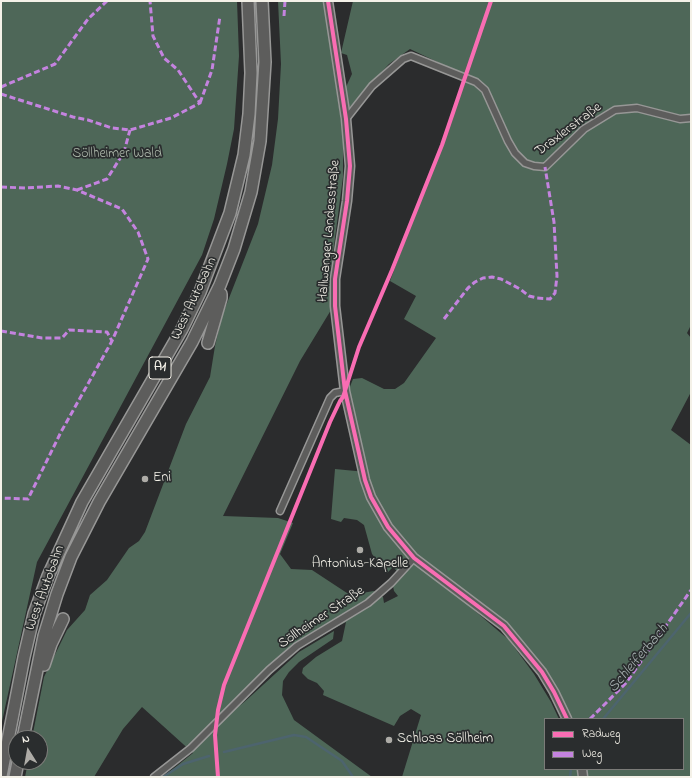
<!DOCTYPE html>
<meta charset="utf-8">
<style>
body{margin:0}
#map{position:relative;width:692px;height:778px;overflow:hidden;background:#2b2c2d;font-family:"Indie Flower",sans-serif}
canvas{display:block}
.frame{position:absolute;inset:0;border:2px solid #f4f1e8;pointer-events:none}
.legend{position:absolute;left:544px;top:718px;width:140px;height:52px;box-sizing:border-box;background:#2a2d2e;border:1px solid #7b7b78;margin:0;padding:5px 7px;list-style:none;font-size:12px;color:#f4f1e8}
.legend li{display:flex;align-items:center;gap:8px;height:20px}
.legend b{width:20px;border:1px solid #7b7b78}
.north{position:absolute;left:8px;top:730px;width:40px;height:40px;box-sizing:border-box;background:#2a2d2e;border:1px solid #7b7b78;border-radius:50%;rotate:349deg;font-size:11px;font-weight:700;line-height:16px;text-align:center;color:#f4f1e8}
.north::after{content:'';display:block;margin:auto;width:14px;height:18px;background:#aeaca7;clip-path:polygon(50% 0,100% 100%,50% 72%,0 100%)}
</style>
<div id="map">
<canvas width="692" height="778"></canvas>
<div class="frame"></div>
<ul class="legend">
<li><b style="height:5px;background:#f96db3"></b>Radweg</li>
<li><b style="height:5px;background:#c483df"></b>Weg</li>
</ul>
<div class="north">N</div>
</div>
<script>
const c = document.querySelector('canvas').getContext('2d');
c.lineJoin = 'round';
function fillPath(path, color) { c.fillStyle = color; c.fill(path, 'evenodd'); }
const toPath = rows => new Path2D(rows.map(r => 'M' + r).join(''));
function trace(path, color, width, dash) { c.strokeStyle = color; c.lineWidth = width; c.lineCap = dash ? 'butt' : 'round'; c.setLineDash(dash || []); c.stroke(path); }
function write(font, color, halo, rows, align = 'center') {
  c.font = font + ' "Indie Flower",sans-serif'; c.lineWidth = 3.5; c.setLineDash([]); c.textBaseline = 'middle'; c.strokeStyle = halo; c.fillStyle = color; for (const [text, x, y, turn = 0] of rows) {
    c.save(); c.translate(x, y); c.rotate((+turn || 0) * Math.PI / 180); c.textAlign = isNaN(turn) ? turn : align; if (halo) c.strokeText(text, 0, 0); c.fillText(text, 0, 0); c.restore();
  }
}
fillPath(toPath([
 [1,1,237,1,239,56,234,129,227,164,214,219,202,255,37,562,1,726],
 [278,1,324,1,324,5,343,134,343,177,330,276,331,310,300,361,223,516,278,518,293,523,280,554,291,569,312,570,350,595,374,591,383,597,384,603,398,596,394,591,393,586,402,576,393,567,387,573,372,554,364,525,357,520,344,518,341,522,331,519,335,469,366,472,349,389,353,379,362,378,384,389,395,389,404,383,436,338,404,319,416,296,390,281,467,76,410,49,389,64,349,108,346,87,352,74,347,55,341,53,353,1,691,1,691,325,687,333,691,338,691,392,671,430,691,445,691,777,588,777,586,769,683,769,683,719,571,719,561,695,535,656,498,616,474,597,468,605,509,640,534,674,551,702,559,719,545,719,545,769,579,769,580,777,402,777,421,715,411,709,400,716,394,726,323,695,324,691,317,683,308,679,302,673,303,668,316,657,342,641,346,622,320,636,297,650,259,685,240,706,299,652,334,631,333,639,299,662,289,672,283,681,282,695,294,720,372,777,163,777,193,753,142,707,123,729,94,777,25,777,28,762,40,762,40,738,32,738,44,677,67,630,85,610,90,595,107,580,129,548,139,541,145,532,186,424,210,377,215,346,222,316,258,224,272,165,278,119,281,64]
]), '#4e6758');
trace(toPath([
 [603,719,691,613],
 [224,752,294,735,306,737,342,761,353,777],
 [163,777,183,764,209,756],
 [570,777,571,769]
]), '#4d646e', 2.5);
const minor = toPath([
 [346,119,372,86,403,59,411,56,476,82,485,90,508,141,515,153,525,163,534,166,545,167,584,129,615,110,637,108,680,119,691,118],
 [280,511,330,398,335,393,345,391],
 [154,777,191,748,269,670,297,646,368,603,391,583,414,558]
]);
const tertiary = toPath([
 [328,1,346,119,350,166,347,201,335,279,335,306,345,391,365,480,371,497,388,527,414,558,504,626,542,672,554,692,567,719],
 [582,769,583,777]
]);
const motorway = toPath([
 [208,343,221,298,221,294],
 [44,665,51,644,63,619],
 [23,738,44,636,57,594,71,557,99,502,192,342,220,285,234,249,251,192,260,141,265,62,262,1],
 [1,776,24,657,34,614,48,576,82,502,182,329,200,292,230,213,244,155,249,114,251,73,248,1],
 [15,777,18,762]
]);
trace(minor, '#979796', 9);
trace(tertiary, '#979796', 11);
trace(motorway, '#979796', 14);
trace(minor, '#5d5d5c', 6);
trace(tertiary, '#5d5d5c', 8);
trace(motorway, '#5d5d5c', 11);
trace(toPath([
 [284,16,285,1],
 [1,87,55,64,88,19,107,1],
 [1,94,73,117,88,120,112,128,130,130,171,118,200,103,178,70,164,58,153,36,150,1],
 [200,103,212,70,220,16],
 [1,187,25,188,58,186,77,190,122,209,138,232,148,259,112,341,61,432,28,499,1,498],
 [77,190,107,179,124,152,130,130],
 [444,319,468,288,475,282,483,278,492,277,501,279,520,289,529,296,537,298,550,299,555,293,557,276,554,222,545,167],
 [1,331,42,338,62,338,69,330,107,332,112,341],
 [590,719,626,683,691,590]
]), '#c483df', 3, [6, 3]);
trace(toPath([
 [328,1,346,119,350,166,347,201,335,279,335,306,345,391,365,480,371,497,388,527,414,558,504,626,542,672,554,692,567,719],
 [218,777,215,735,218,710,224,685,330,422,340,401,343,397,359,347,392,270,442,145,491,1]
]), '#f96db3', 4);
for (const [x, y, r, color] of [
 [145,479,4,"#aeaca7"],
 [360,550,4,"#aeaca7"],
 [389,740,4,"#aeaca7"]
]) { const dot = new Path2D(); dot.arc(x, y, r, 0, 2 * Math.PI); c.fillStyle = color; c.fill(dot); trace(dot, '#2a2d2e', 1.5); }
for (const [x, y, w] of [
 [160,368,22]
]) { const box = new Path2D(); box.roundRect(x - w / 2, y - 11, w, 22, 3); c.fillStyle = '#2a2d2e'; c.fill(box); trace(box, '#f4f1e8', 1); }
write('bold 13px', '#f4f1e8', null, [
 ["A1",160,368]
]);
write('14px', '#f4f1e8', '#2a2d2e', [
 ["Draxlerstraße",569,130,-37],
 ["Hallwanger Landesstraße",330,231,-85],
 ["West Autobahn",195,299,-65],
 ["West Autobahn",46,588,-70],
 ["Söllheimer Straße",322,618,-34]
]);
write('14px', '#acb7aa', '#2a2d2e', [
 ["Söllheimer Wald",117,155]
]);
write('14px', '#f4f1e8', '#2a2d2e', [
 ["Eni",153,479],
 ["Antonius-Kapelle",360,565,"center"],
 ["Schloss Söllheim",397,740]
], 'left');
write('italic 15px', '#aab4b4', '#2a2d2e', [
 ["Schleiferbach",639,659,-50]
]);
</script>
